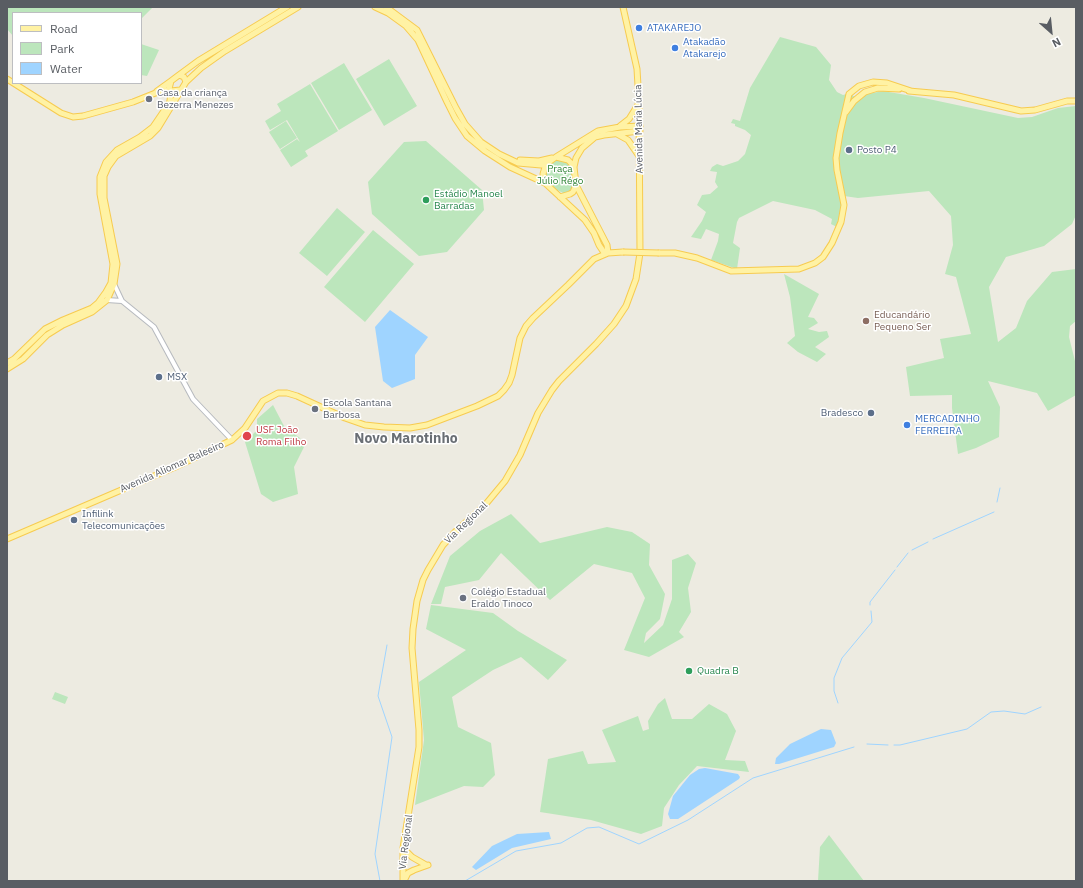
<!DOCTYPE html>
<meta charset="utf-8">
<style>
body{margin:0}
#map{position:relative;width:1083px;height:888px;overflow:hidden;background:#edebe1;font-family:"IBM Plex Sans",sans-serif}
canvas{display:block}
.frame{position:absolute;inset:0;border:8px solid #595d63;pointer-events:none}
.legend{position:absolute;left:12px;top:12px;width:130px;height:72px;box-sizing:border-box;background:#fff;border:1px solid #bdbec1;margin:0;padding:5px 7px;list-style:none;font-size:12px;color:#595d63}
.legend li{display:flex;align-items:center;gap:8px;height:20px}
.legend b{width:20px;border:1px solid #bdbec1}
.north{position:absolute;left:1031px;top:12px;width:40px;height:40px;-webkit-text-stroke:3px #fff;paint-order:stroke;rotate:153deg;font-size:11px;font-weight:700;line-height:16px;text-align:center;color:#595d63}
.north::after{content:'';display:block;margin:auto;width:14px;height:18px;background:#595d63;clip-path:polygon(50% 0,100% 100%,50% 72%,0 100%)}
</style>
<div id="map">
<canvas width="1083" height="888"></canvas>
<div class="frame"></div>
<ul class="legend">
<li><b style="height:5px;background:#fff2a4"></b>Road</li>
<li><b style="height:11px;background:#bce6bc"></b>Park</li>
<li><b style="height:11px;background:#9fd4ff"></b>Water</li>
</ul>
<div class="north">N</div>
</div>
<script>
const c = document.querySelector('canvas').getContext('2d');
c.lineJoin = 'round';
function fillPath(path, color) { c.fillStyle = color; c.fill(path, 'evenodd'); }
const toPath = rows => new Path2D(rows.map(r => 'M' + r).join(''));
function trace(path, color, width, dash) { c.strokeStyle = color; c.lineWidth = width; c.lineCap = dash ? 'butt' : 'round'; c.setLineDash(dash || []); c.stroke(path); }
function write(font, color, halo, rows, align = 'center') {
  c.font = font + ' "IBM Plex Sans",sans-serif'; c.lineWidth = 3; c.setLineDash([]); c.textBaseline = 'middle'; c.strokeStyle = halo; c.fillStyle = color; for (const [text, x, y, turn = 0] of rows) {
    c.save(); c.translate(x, y); c.rotate((+turn || 0) * Math.PI / 180); c.textAlign = isNaN(turn) ? turn : align; if (halo) c.strokeText(text, 0, 0); c.fillText(text, 0, 0); c.restore();
  }
}
fillPath(toPath([
 [7,7,153,7,141,19,141,13,13,13,13,36,7,29],
 [780,37,816,47,831,65,829,80,837,92,843,95,850,93,858,100,867,94,883,91,924,98,1018,118,1032,117,1058,108,1076,106,1076,215,1072,224,1044,246,1006,257,989,287,998,342,1016,328,1027,301,1052,272,1076,269,1076,321,1070,326,1069,337,1076,365,1076,395,1048,411,1037,393,988,381,1000,407,999,437,976,448,958,454,952,408,952,395,910,396,906,367,944,358,940,339,971,334,956,277,945,274,953,245,951,216,929,191,858,198,844,196,837,227,831,224,832,219,815,210,773,201,739,218,737,222,733,243,740,248,737,269,711,260,718,241,719,234,706,229,701,239,691,237,702,221,706,212,697,205,702,195,710,194,718,187,715,182,717,172,710,171,712,167,717,164,723,166,738,161,745,154,751,135,745,130,735,126,735,124,731,123,733,119,740,121,750,88],
 [141,44,159,50,147,76,141,75],
 [389,59,417,106,384,126,356,79],
 [344,63,372,110,339,130,311,83],
 [310,84,338,131,305,151,308,156,291,167,280,150,297,139,300,142,287,120,270,130,265,121,281,111,277,104],
 [286,121,297,138,280,149,269,132],
 [426,141,482,190,484,210,447,252,419,256,372,214,368,182,404,142],
 [557,160,561,160,568,163,573,173,572,188,567,193,563,193,555,189,546,179,545,170,549,165],
 [337,208,365,232,327,276,299,253],
 [373,230,414,264,365,322,324,287],
 [784,274,819,294,808,317,814,318,818,323,808,329,819,332,827,331,829,337,815,347,826,354,817,362,798,352,787,343,795,336,790,297],
 [273,405,284,426,300,438,304,447,294,467,298,494,273,502,261,494,245,442,257,430,257,419],
 [511,514,540,543,607,527,632,532,650,544,649,565,665,594,660,619,646,633,644,643,663,625,672,599,672,560,688,554,696,563,688,588,691,612,679,632,684,637,649,657,624,650,645,598,632,573,594,564,550,600,501,553,479,580,445,587,441,604,431,604,450,556,480,531],
 [431,605,493,613,518,631,567,660,548,680,521,657,493,670,452,697,458,727,491,743,495,775,483,787,464,786,415,805,424,740,419,682,466,650,426,629],
 [55,692,68,697,65,704,52,699],
 [665,698,672,719,692,719,709,704,727,714,736,731,725,760,745,761,749,772,697,766,679,785,664,808,662,826,641,834,591,820,540,812,548,759,583,751,588,764,616,762,602,730,638,716,643,731,649,729,648,721,658,704],
 [829,835,864,881,818,881,820,847]
]), '#bce6bc');
fillPath(toPath([
 [390,310,428,337,415,355,415,379,392,388,383,381,375,327],
 [821,729,831,730,836,743,834,747,779,764,775,764,776,758,790,744],
 [705,768,738,774,740,777,739,779,678,819,670,819,668,814,673,796,690,775,699,769],
 [549,832,551,839,512,848,476,870,472,867,492,846,517,834]
]), '#9fd4ff');
trace(toPath([
 [997,502,1000,488],
 [933,539,994,512],
 [912,550,928,542],
 [897,567,908,553],
 [870,605,870,602,895,570],
 [838,703,834,691,834,678,842,658,872,622,871,611],
 [867,744,888,745],
 [894,745,900,745,967,729,991,712,1004,711,1025,714,1041,707],
 [380,881,375,854,392,737,378,696,387,645],
 [465,881,516,851,561,843,587,828,599,827,639,844,688,820,753,778,854,747]
]), '#9fd4ff', 1);
const minor = toPath([
 [114,284,122,301,154,327,193,399,232,440],
 [107,300,122,301]
]);
const major = toPath([
 [375,7,388,13,406,26,418,40,447,102,455,118,467,136,485,151,510,167,545,183,585,220,594,233,599,245,605,254],
 [386,7,417,30,456,108,465,124,481,142,499,154,518,163,541,165,546,164,556,157,568,160,571,163,574,167,576,185,607,245,608,253],
 [179,75,198,61,287,7],
 [7,79,61,113,73,117,83,116,133,102,163,90,170,90],
 [186,82,201,68,225,51,298,7],
 [157,91,171,81],
 [909,91,954,95,1021,111,1035,110,1067,101,1076,101],
 [846,112,854,101,865,92,878,88,899,89],
 [620,126,629,119,639,103],
 [617,134,628,140,639,156],
 [556,157,598,131,620,127,640,126],
 [520,160,539,161,552,158],
 [574,167,576,158,582,148,595,137,604,135,640,131],
 [545,183,543,174,546,164],
 [560,197,570,194,573,192,576,185],
 [659,253,675,253,697,258,731,271,799,269,815,263,823,257,832,243,841,222,844,205,837,170,836,158,840,133,849,94,859,86,873,82,887,83,911,91],
 [7,363,14,359,45,329,63,320,92,308,98,303,106,292,111,283,113,264,100,194,100,177,106,162,117,150,140,137,153,127,168,105,170,101,171,91],
 [7,369,23,359,47,335,63,325,92,312,107,300,114,284,117,264,104,198,104,176,108,167,116,156,150,136,158,128,186,82,184,77,179,75,171,81,169,89,171,91,180,90],
 [7,539,175,467,232,440,245,428,263,401,278,393,287,393,297,396,345,418,365,425,384,427,410,428,427,425,477,406,498,396,504,390,509,383,512,375,520,338,526,326,533,318,568,285,594,259,608,253,623,252],
 [403,848,412,857,426,865],
 [403,881,403,848,419,747,419,730,412,648,413,629,417,601,423,580,428,570,443,545,456,531,485,505,505,481,520,455,538,413,552,390,559,381,596,344,614,324,626,306,636,279,640,253,639,103,637,69,623,7],
 [404,881,408,873,414,870,428,865]
]);
trace(minor, '#b6b9be', 6);
trace(major, '#f7cb50', 7);
trace(minor, '#fff', 4);
trace(major, '#fff2a4', 5);
const majorBridge = toPath([
 [623,252,659,253]
]);
trace(majorBridge, '#f7cb50', 7, []);
trace(majorBridge, '#fff2a4', 5);
for (const [x, y, r, color] of [
 [639,28,4,"#3f7fe0"],
 [675,48,4,"#3f7fe0"],
 [149,99,4,"#6b7280"],
 [849,150,4,"#5c6f8a"],
 [426,200,4,"#2e9e5b"],
 [866,321,4,"#8d6e63"],
 [159,377,4,"#5c6f8a"],
 [315,409,4,"#6b7280"],
 [871,413,4,"#5c6f8a"],
 [907,425,4,"#3f7fe0"],
 [247,436,5,"#e0444e"],
 [74,520,4,"#5c6f8a"],
 [463,598,4,"#6b7280"],
 [689,671,4,"#2e9e5b"]
]) { const dot = new Path2D(); dot.arc(x, y, r, 0, 2 * Math.PI); c.fillStyle = color; c.fill(dot); trace(dot, '#fff', 1.5); }
write('10px', '#366cbe', '#fff', [
 ["ATAKAREJO",647,28],
 ["Atakadão",683,42],
 ["Atakarejo",683,54],
 ["MERCADINHO",915,419],
 ["FERREIRA",915,431]
], 'left');
write('10px', '#5b616d', '#fff', [
 ["Casa da criança",157,93],
 ["Bezerra Menezes",157,105],
 ["Escola Santana",323,403],
 ["Barbosa",323,415],
 ["Colégio Estadual",471,592],
 ["Eraldo Tinoco",471,604]
], 'left');
write('10px', '#595d63', '#fff', [
 ["Avenida Maria Lúcia",639,129,-91],
 ["Avenida Aliomar Baleeiro",172,467,-24],
 ["Via Regional",466,523,-44],
 ["Via Regional",406,842,-83]
]);
write('10px', '#4e5e75', '#fff', [
 ["Posto P4",857,150],
 ["MSX",167,377],
 ["Bradesco",863,413,"right"],
 ["Infilink",82,514],
 ["Telecomunicações",82,526]
], 'left');
write('10px', '#308335', '#fff', [
 ["Praça",560,169],
 ["Júlio Régo",560,181]
]);
write('10px', '#27864d', '#fff', [
 ["Estádio Manoel",434,194],
 ["Barradas",434,206],
 ["Quadra B",697,671]
], 'left');
write('10px', '#785e54', '#fff', [
 ["Educandário",874,315],
 ["Pequeno Ser",874,327]
], 'left');
write('10px', '#be3a42', '#fff', [
 ["USF João",256,430],
 ["Roma Filho",256,442]
], 'left');
write('bold 14px', '#6a6f75', '#fff', [
 ["Novo Marotinho",406,439]
]);
</script>
